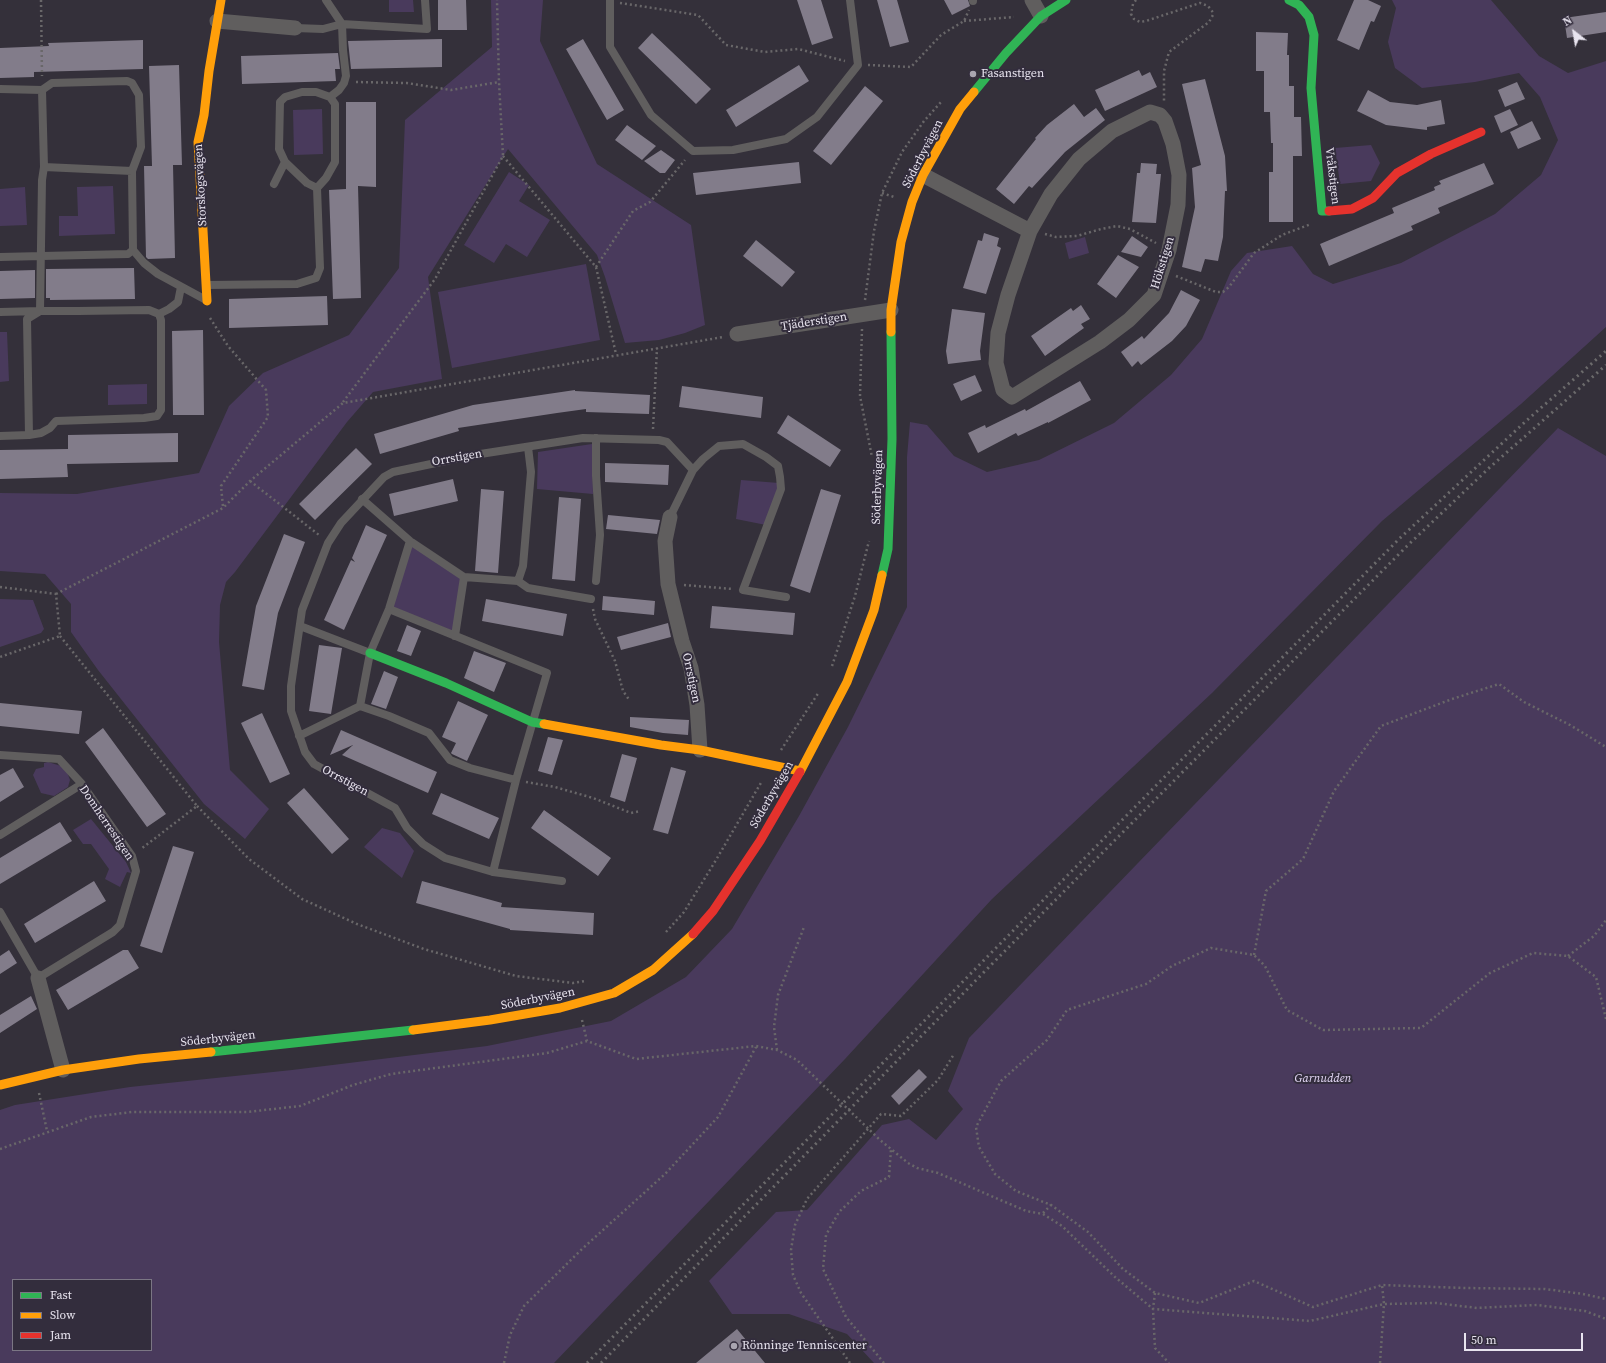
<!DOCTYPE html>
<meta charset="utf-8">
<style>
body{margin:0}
#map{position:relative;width:1606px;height:1363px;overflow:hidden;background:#34303a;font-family:"Source Serif 4",serif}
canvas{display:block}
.legend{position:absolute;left:12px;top:1279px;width:140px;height:72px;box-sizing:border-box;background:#332d3d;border:1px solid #7b7684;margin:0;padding:5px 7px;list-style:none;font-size:12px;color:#e8e4ef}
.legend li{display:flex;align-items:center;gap:8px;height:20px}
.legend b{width:20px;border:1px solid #7b7684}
.north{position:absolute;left:1554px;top:12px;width:40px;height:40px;-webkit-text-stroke:3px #332d3d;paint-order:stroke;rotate:329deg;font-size:11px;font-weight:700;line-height:16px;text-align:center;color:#e8e4ef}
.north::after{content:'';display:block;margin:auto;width:14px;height:18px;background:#e8e4ef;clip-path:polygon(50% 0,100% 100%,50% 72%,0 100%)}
.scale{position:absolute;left:1464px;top:1333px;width:119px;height:18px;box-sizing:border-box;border:2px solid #e8e4ef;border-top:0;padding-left:5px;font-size:12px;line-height:14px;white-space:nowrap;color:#e8e4ef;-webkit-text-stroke:3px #332d3d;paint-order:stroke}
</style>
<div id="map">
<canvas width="1606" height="1363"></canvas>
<ul class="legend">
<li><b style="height:5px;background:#30b455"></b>Fast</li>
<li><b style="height:5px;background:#ff9f0a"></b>Slow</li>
<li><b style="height:5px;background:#e5322d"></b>Jam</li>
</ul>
<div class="north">N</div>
<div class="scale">50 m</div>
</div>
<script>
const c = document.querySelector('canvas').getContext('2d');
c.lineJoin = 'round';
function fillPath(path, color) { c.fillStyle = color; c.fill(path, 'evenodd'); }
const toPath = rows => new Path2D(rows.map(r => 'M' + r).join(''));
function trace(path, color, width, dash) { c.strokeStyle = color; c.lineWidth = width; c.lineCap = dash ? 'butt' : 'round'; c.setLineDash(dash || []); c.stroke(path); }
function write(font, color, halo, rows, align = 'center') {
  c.font = font + ' "Source Serif 4",serif'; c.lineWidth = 4; c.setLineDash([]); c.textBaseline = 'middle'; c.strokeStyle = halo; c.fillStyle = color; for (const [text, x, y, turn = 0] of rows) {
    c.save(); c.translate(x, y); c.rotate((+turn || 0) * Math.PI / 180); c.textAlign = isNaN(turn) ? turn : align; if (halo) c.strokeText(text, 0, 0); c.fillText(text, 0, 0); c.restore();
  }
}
fillPath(toPath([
 [389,0,413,0,414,12,389,12],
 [491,0,543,0,540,41,597,164,691,225,705,325,685,333,659,340,625,343,605,277,597,255,508,149,428,277,442,379,373,392,347,422,235,572,226,582,220,605,219,642,230,770,269,809,245,839,204,804,98,670,71,632,71,604,45,574,0,571,0,493,77,494,199,473,229,406,263,373,349,335,399,268,405,120,492,47],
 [1392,0,1491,0,1539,56,1568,73,1606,61,1606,327,1521,404,1382,521,1212,693,992,899,845,1059,554,1363,0,1363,0,1110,15,1105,130,1087,292,1070,487,1046,611,1021,686,977,732,929,799,816,848,727,907,607,907,457,910,422,927,425,954,456,987,472,1039,460,1114,423,1171,375,1202,339,1231,271,1247,253,1292,246,1313,274,1333,284,1401,263,1495,214,1541,175,1558,140,1540,97,1519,73,1475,82,1422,88,1395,68,1388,42,1396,8],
 [13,1280,151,1280,151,1350,13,1350],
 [322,109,323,154,294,155,293,110],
 [1371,145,1380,163,1371,181,1340,184,1335,148],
 [509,172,529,185,519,201,550,220,527,257,506,244,494,263,464,245],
 [113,186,115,234,59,236,59,216,78,216,77,187],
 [25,187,27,225,0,226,0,189],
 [1085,237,1089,253,1069,259,1065,243],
 [586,264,600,340,452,368,438,292],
 [0,332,7,332,9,381,0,382],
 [147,384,147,404,108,405,108,385],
 [1558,428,1606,456,1606,1363,874,1363,847,1334,789,1314,732,1314,709,1281,776,1212,807,1210,882,1125,909,1119,936,1140,963,1109,948,1091,969,1038],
 [592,444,593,494,537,489,538,452],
 [741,480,779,483,766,525,736,519],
 [410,541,464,577,455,636,389,609],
 [0,599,33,600,44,629,41,633,0,647],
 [48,762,61,766,67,772,70,780,68,787,54,796,41,793,33,775,36,769,44,767,44,763],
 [91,819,126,862,131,873,127,872,120,887,105,879,109,869,91,844,83,844,73,830],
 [382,828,400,833,414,851,402,878,364,847]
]), '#493a5c');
fillPath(toPath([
 [438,0,466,0,467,30,438,30],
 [797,0,821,0,833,38,812,45],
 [877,0,897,0,909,42,890,47],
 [944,0,968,0,970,6,952,15],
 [1354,0,1368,0,1381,6,1374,22,1371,21,1359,50,1337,40],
 [1606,12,1606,32,1567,38,1564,18],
 [1256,32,1288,33,1287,55,1289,55,1289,86,1294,86,1294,117,1301,117,1302,156,1293,156,1293,222,1269,222,1269,172,1273,172,1273,143,1271,143,1270,112,1264,112,1264,71,1256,71],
 [652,33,711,89,696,104,638,48],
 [442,39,442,67,351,69,348,41],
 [583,39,624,110,607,120,566,49],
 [143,40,143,69,34,72,34,77,0,78,0,48,49,46,48,43],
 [338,53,340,69,335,69,336,81,242,84,241,56],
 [179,65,182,165,173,165,175,258,148,259,146,257,144,166,152,166,149,66],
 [799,65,809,81,736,127,726,110],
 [1139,70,1142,76,1150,72,1157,87,1105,111,1095,90],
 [1205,79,1225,156,1227,191,1225,191,1223,237,1218,261,1205,259,1201,272,1182,267,1195,207,1192,168,1201,165,1182,84],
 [1517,82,1525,99,1505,107,1498,90],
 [865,86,883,101,831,165,813,151],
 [1368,90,1390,102,1417,105,1441,100,1445,124,1427,127,1427,130,1386,125,1357,111],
 [346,102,376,102,376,187,358,186,361,298,333,299,329,190,346,189],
 [1074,104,1084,117,1096,108,1105,120,1065,152,1032,188,1029,186,1014,204,996,189,1036,139,1035,138,1047,125],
 [1510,109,1518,125,1501,133,1494,116],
 [1532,121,1541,139,1518,149,1510,132],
 [627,125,656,146,642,160,615,140],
 [661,150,675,160,665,173,660,173,644,161],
 [799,162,801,183,696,195,693,173],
 [1141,163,1157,164,1156,174,1161,174,1156,223,1132,222,1137,173,1140,173],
 [1484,163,1494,184,1438,208,1440,213,1411,226,1413,230,1329,266,1320,244,1394,213,1392,208,1435,190,1434,187,1441,184,1439,181],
 [984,233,999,238,997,246,1001,248,986,294,963,288,978,240,982,241],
 [1132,236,1148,247,1141,257,1121,252],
 [756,240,795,272,782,287,743,256],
 [1118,255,1139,267,1116,298,1097,284],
 [134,268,135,299,50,300,50,298,46,298,46,269],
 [35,270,35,298,0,299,0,271],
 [1181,290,1200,300,1186,326,1172,341,1141,365,1138,361,1132,367,1121,352,1142,336,1144,339,1169,313],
 [327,296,328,325,229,328,229,299],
 [1081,305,1090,319,1081,324,1084,328,1045,356,1031,336,1071,308,1073,311],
 [952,309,985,313,980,351,981,360,948,364,946,351],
 [203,330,204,415,173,415,172,331],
 [975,375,982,391,961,401,953,384],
 [1080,381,1091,400,1048,423,1048,422,1018,436,1016,433,978,453,968,433,985,425,986,428,1025,409,1026,411],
 [682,386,763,397,761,418,679,407],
 [575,390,575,391,650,395,649,414,586,412,586,409,557,413,458,428,459,431,380,454,374,434,473,405],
 [788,415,841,450,830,467,777,433],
 [178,433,178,462,67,464,68,477,0,479,0,450,68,449,68,435],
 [356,448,372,464,315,520,299,504],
 [605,463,669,465,668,485,605,482],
 [453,479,458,501,394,516,389,494],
 [481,489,504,491,498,573,475,571],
 [821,489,841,495,810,593,790,586],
 [559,497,581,499,575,581,552,579],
 [608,515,660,520,657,534,606,529],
 [366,525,387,535,344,630,324,620,351,560,355,562,352,558],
 [284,534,305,542,278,613,264,690,242,686,256,606],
 [603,596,655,601,654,615,602,610],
 [486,599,567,614,563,636,482,621],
 [712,606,795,613,793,635,710,628],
 [668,623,671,637,621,650,617,637],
 [407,625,421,631,411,656,397,651],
 [319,645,342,648,331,714,309,711],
 [474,651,506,663,494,692,464,678],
 [384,671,398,677,386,709,371,704],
 [458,701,488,715,467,761,452,754,451,753,456,743,442,737],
 [0,703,82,711,79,734,0,726],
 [262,713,290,774,270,783,241,723],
 [630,717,689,720,688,735,663,733,630,727],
 [103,728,166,814,147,827,85,742],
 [341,730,437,772,428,793,342,755,353,745,330,755],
 [548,737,563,740,552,775,538,771],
 [622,754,637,758,625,802,610,797],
 [671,767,686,771,668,834,653,830],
 [13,768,24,787,0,802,0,775],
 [304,788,349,839,332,854,287,803],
 [441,793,499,818,489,839,432,814],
 [544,810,611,858,598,876,531,828],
 [60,822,72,841,0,884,0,858],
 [173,846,194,852,162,953,140,946],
 [94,881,106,901,35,943,24,924],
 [422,881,502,903,501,907,594,913,593,935,510,930,510,929,416,903],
 [9,950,17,963,0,974,0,956],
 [123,950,128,950,139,968,68,1010,56,990],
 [31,996,37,1009,0,1033,0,1015],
 [919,1069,927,1077,899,1105,891,1096],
 [737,1329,765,1363,696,1363]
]), '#827c8a');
trace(toPath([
 [41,0,42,76],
 [1136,0,1133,4,1131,14,1134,19,1140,22,1146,21,1200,3,1208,6,1212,11,1213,15,1209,22,1169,52,1164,71,1164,101],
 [620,3,698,15,726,45,765,52,798,49,845,61],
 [964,21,1014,17],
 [868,65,911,67,941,35,964,21,969,10],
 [356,82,407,83,451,90,499,82],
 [503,156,596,267,616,354],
 [882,193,894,197],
 [1045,234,1056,237,1077,236,1101,229,1117,226,1130,229,1156,243],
 [596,267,633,211,650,202,685,160],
 [1176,276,1216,292,1223,292,1229,287,1254,253,1282,235,1311,224],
 [865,300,874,231,882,193,902,152,924,121,942,101],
 [210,318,228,346,266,390,268,417,221,486,223,507],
 [862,329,860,396,872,457],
 [343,402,435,279,503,156,499,82,497,0],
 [653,429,657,348],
 [250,481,319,535],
 [684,585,733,589],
 [0,587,56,594,60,636,0,657],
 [56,594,223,508,250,481,343,403,723,337],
 [593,609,595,619,615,661,623,691,630,701],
 [60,636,197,806,141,849],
 [832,666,855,596,869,541],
 [781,750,819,692],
 [526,782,555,787,593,798,631,813,641,811],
 [197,806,249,859,302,899,357,924,424,949,516,976,573,983,585,981],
 [666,932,684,912,716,860,762,781],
 [1254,955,1266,891,1303,859,1334,791,1381,726,1452,699,1499,684,1524,702,1570,725,1606,747],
 [1568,956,1594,936,1606,920],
 [1606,1019,1596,977,1568,956,1533,953,1490,973,1421,1028,1323,1030,1287,1010,1265,966,1254,955,1211,948,1172,966,1146,984,1067,1010,1047,1040,1001,1081,976,1127,979,1147,995,1174,1016,1191,1051,1205,1088,1232,1123,1269,1155,1293,1199,1303,1254,1281,1313,1307,1382,1285,1464,1288,1545,1289,1583,1294,1606,1299],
 [582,1020,587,1041],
 [777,1050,774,1027,778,995,804,927],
 [39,1093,47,1131],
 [0,1149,91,1117,132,1112,247,1112,300,1106,353,1085,391,1074,547,1053,587,1041,636,1059,756,1046,777,1050,797,1060,880,1140,908,1163,917,1168,938,1173,1026,1211,1043,1214,1062,1226,1115,1277,1153,1309,1310,1321,1384,1304,1436,1303,1477,1308,1537,1305,1585,1311,1606,1319],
 [1043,1213,1051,1205],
 [1155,1293,1153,1309,1155,1348,1169,1363],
 [504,1363,510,1335,524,1306,582,1249,665,1174,718,1117,756,1047],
 [850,1363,801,1293,793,1275,791,1250,795,1225,807,1199,881,1114,901,1116,938,1080,954,1054],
 [884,1363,846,1317,823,1269,826,1235,839,1212,861,1191,889,1177,891,1149],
 [1380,1363,1384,1304,1382,1285]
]), '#696769', 2.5, [2, 3]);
trace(toPath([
 [326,0,342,24,343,50,346,76,344,83,339,90,330,97],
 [610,0,610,47,651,115,693,151,733,150,786,139,817,117,858,65,850,0],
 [973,0,973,1],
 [295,28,323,29,342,24,427,29,425,0],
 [0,89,42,90,52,83,127,81,132,83,139,95,141,147,132,171,133,250,128,254,0,257],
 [44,167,132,171],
 [274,184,285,162],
 [133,250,144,263,158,274,206,300],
 [207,285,297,284,316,278,320,268,317,188,326,178,335,162,335,104,330,97,316,92,302,92,285,97,280,102,279,149,285,162,307,183,317,188],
 [0,312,40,311,27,319,29,435,0,436],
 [159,314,169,309,178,302,181,287],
 [29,435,41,433,50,428,56,421,144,418,157,416,161,410,161,320,159,314,149,310,78,311,40,311,42,180,44,167,42,90],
 [362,499,410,541,464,577,518,581,528,588,591,599],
 [670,517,693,470,703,459,719,446,743,444,766,457,778,466,780,477,781,489,743,590,786,597],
 [518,581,523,566,531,472,528,447],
 [596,581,600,535,596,476,596,438],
 [389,609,547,673,516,780,493,872],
 [300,626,370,653],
 [455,636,464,577],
 [360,706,370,653,389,609,410,541],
 [299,736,360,706,389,716,429,733,450,760,470,768,516,780],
 [0,755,59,759,82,784,132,856,136,871,120,925,113,932,38,978,0,912],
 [0,835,82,784],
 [562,881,493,872,445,858,423,844,407,828,395,808,314,764,305,752,291,711,291,686,302,610,328,543,341,523,384,477,393,472,474,455,583,438,659,440,667,442,693,470]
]), '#605e5e', 8);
trace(toPath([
 [1032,0,1041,16],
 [217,21,295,28],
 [923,175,1030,231,1008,295,998,333,996,363,1003,390,1012,397,1100,342,1129,320,1154,295,1169,250,1178,205,1179,175,1173,144,1165,121,1160,115,1150,112,1112,131,1079,159,1051,194,1030,231],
 [737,334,891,310],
 [670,517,665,541,668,584,682,641,691,668,697,705,700,750],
 [38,978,63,1070]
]), '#605e5e', 15);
trace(toPath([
 [1289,0,1299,5,1309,17,1314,35,1311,88,1322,211,1329,211],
 [974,92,1006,53,1041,16,1066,0],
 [882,575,888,549,892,439,891,332],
 [370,653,446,683,532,722,544,724],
 [211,1052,413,1030]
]), '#30b455', 9);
trace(toPath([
 [207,301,198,142,204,115,209,71,221,0],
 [891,332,891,310,901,242,912,202,923,175,960,109,974,92],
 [544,724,661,745,700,750,800,771],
 [800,772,847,682,874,610,882,575],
 [413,1030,490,1020,560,1008,614,993,653,970,693,934],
 [0,1085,63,1070,139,1059,211,1052]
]), '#ff9f0a', 9);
trace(toPath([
 [1329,211,1352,209,1373,198,1397,173,1431,154,1481,132],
 [693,934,713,911,760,841,800,772]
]), '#e5322d', 9);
trace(toPath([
 [587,1363,1399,539,1526,421,1606,351],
 [601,1363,989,967,1406,547,1489,468,1606,365]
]), '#6c6b6c', 3, [2, 4]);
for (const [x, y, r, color] of [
 [973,74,4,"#a9a5b0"],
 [734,1346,4,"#a9a5b0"]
]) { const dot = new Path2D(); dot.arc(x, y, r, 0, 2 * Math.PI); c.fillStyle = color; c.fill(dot); trace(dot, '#332d3d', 1.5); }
write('12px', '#e8e4ef', '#332d3d', [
 ["Fasanstigen",981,74],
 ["Rönninge Tenniscenter",742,1346]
], 'left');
write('12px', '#e8e4ef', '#332d3d', [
 ["Söderbyvägen",923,154,-63],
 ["Vråkstigen",1332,176,83],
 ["Storskogsvägen",201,185,-93],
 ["Hökstigen",1163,263,-73],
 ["Tjäderstigen",814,322,-9],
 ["Orrstigen",457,458,-10],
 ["Söderbyvägen",878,487,-88],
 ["Orrstigen",691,678,78],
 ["Orrstigen",345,781,28],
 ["Söderbyvägen",772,795,-60],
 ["Domherrestigen",106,823,56],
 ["Söderbyvägen",538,999,-11],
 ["Söderbyvägen",218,1039,-6]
]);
write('italic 12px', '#e4d8f6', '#332d3d', [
 ["Garnudden",1323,1079]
]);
</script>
